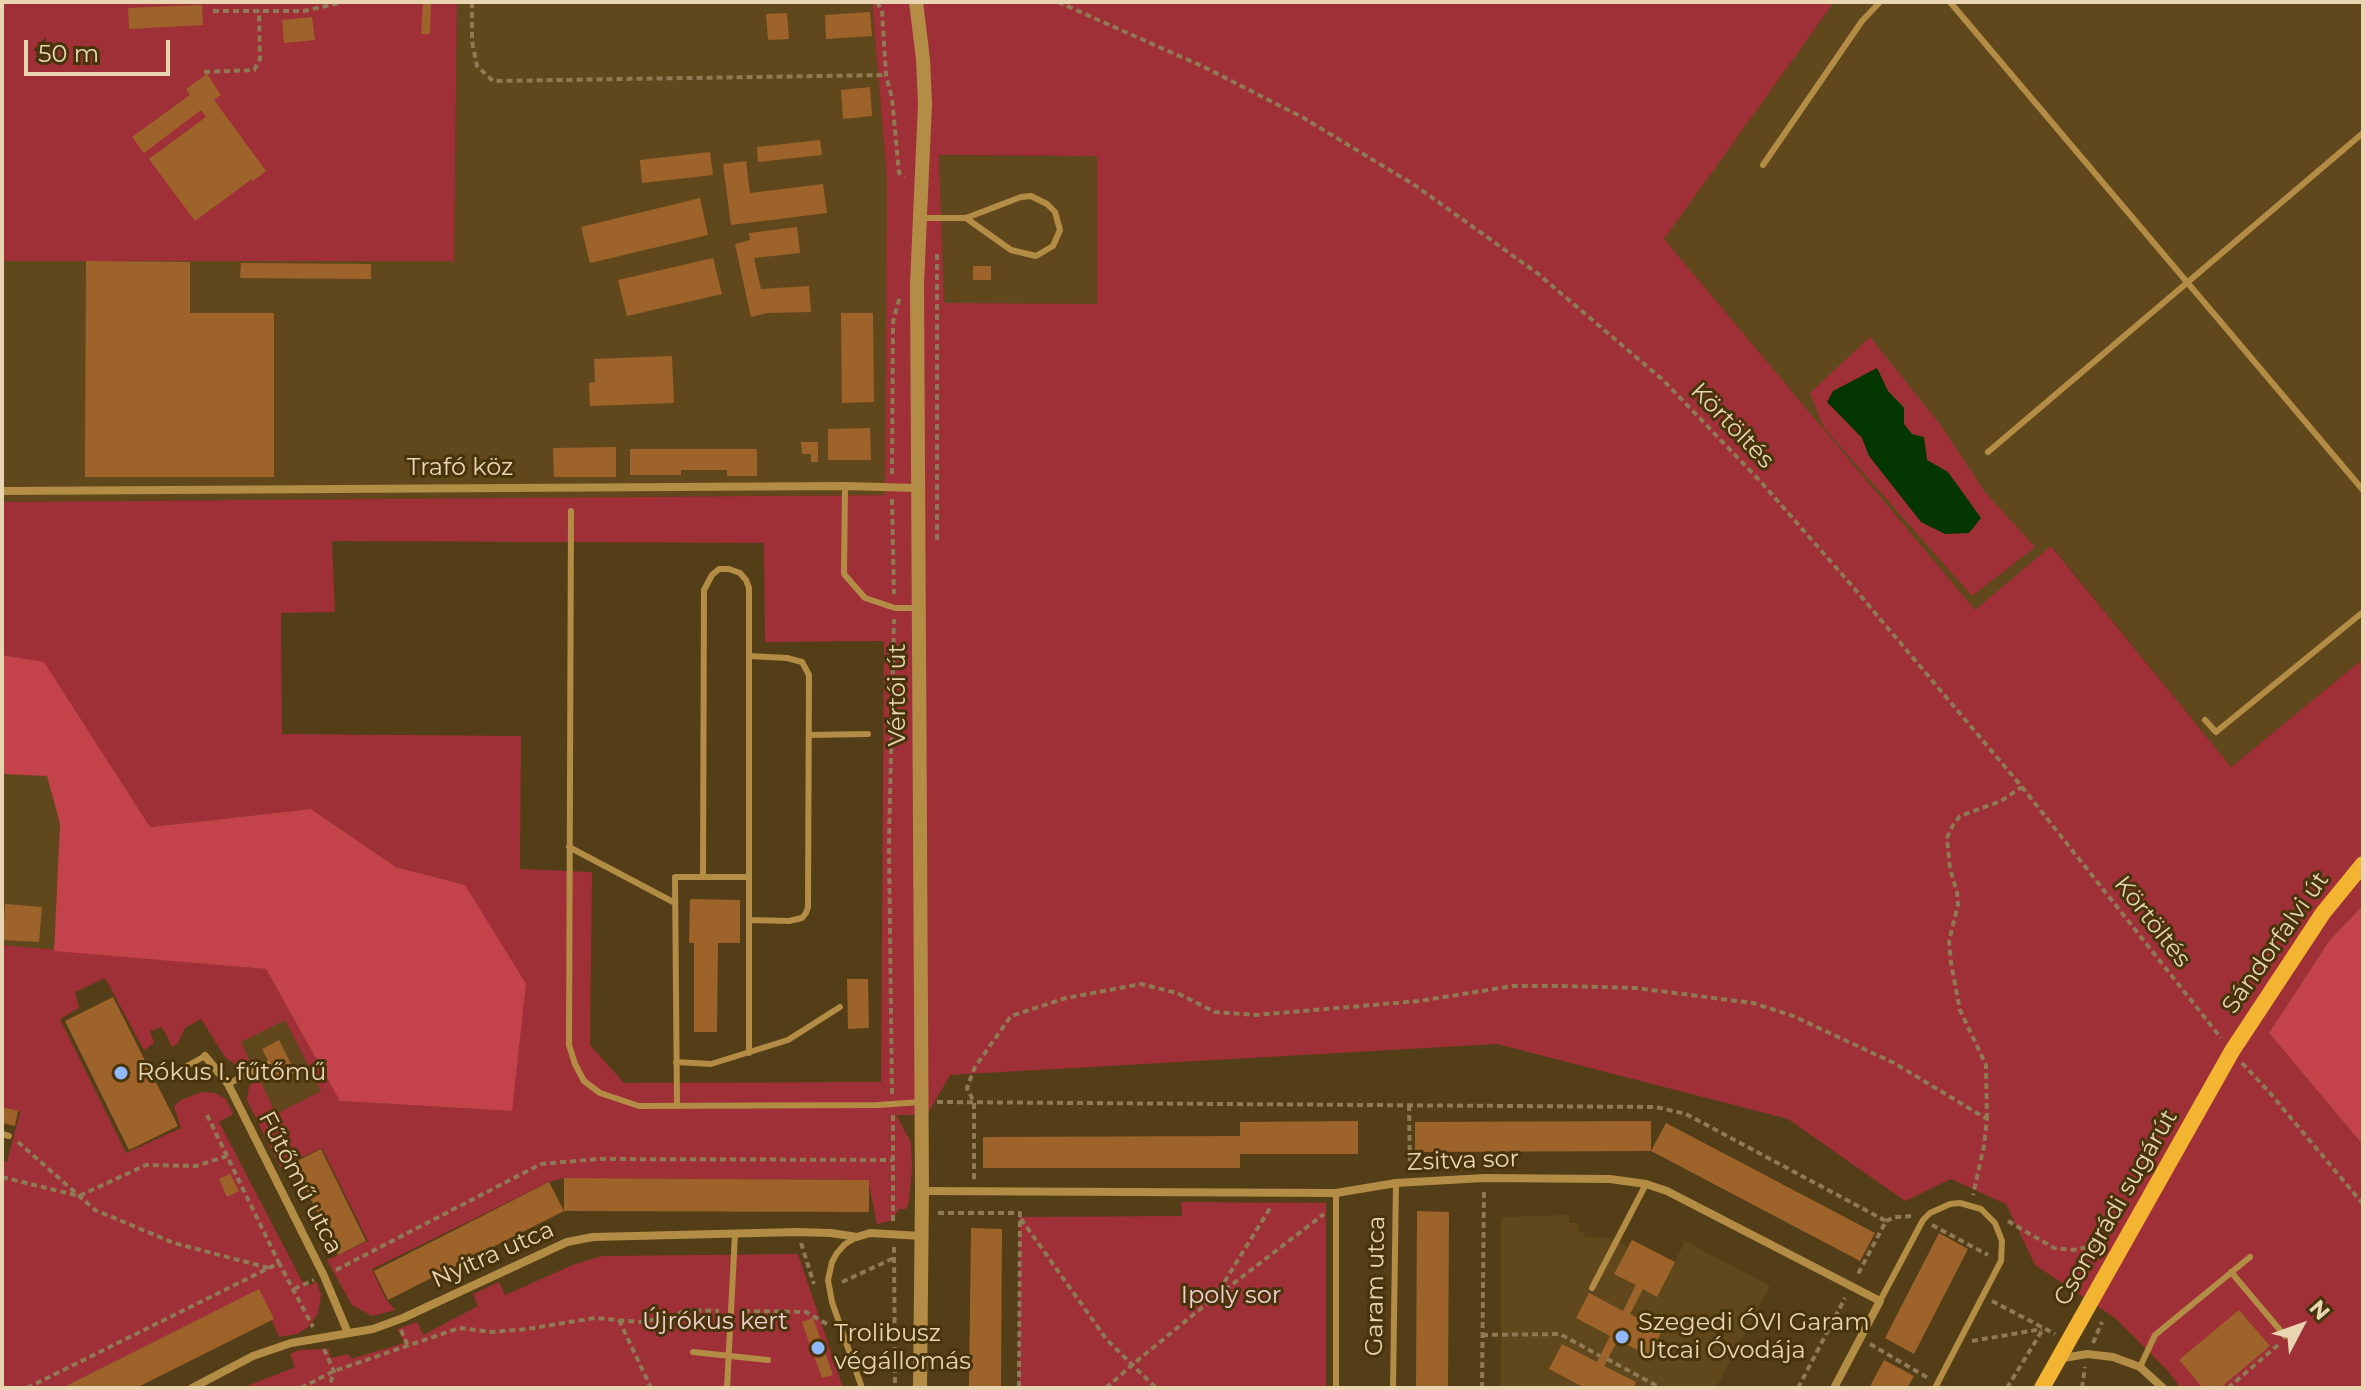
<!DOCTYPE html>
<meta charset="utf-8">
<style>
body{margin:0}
#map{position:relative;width:2365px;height:1390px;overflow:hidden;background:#533e17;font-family:Montserrat,sans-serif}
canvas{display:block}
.frame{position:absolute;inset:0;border:4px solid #e9d5b2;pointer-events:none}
.north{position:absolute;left:2261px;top:1286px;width:80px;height:80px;-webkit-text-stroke:6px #48340b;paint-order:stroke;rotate:49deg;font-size:22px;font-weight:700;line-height:32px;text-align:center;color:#e9d5b2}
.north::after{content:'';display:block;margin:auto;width:28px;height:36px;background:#e9d5b2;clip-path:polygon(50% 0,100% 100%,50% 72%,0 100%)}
.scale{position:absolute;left:24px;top:40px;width:146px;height:36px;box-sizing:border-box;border:4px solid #e9d5b2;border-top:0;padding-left:10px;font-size:24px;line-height:28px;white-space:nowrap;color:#e9d5b2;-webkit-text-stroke:6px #48340b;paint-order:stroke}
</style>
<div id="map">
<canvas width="2365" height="1390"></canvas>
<div class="frame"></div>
<div class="north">N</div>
<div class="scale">50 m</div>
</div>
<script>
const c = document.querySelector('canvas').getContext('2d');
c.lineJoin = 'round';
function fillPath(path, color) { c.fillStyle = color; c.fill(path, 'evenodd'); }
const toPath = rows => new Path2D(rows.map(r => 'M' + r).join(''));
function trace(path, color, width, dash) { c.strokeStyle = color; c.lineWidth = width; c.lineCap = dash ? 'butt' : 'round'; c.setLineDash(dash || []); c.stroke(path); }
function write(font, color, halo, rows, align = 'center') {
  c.font = font + ' Montserrat,sans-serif'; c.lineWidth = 6; c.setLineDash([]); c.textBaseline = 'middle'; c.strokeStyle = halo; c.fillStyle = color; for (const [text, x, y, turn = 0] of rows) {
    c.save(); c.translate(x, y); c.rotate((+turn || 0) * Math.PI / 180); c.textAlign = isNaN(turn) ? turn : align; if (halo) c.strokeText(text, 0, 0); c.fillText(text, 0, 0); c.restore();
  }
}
fillPath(toPath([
 [457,2,872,2,887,179,886,495,2,502,2,261,454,261],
 [1834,2,2363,2,2363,659,2231,767,2052,546,1975,611,1663,238],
 [939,155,1097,156,1097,304,944,304],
 [2,774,47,776,60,824,54,951,2,945],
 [285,1019,321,1091,276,1114,240,1042],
 [1569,1215,1569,1223,1578,1223,1578,1231,1584,1232,1585,1237,1610,1238,1627,1247,1632,1240,1675,1262,1685,1241,1770,1286,1716,1388,1501,1388,1501,1217]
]), '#60481c');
fillPath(toPath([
 [2,2,457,2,454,261,2,261],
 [872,2,1834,2,1664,239,1975,610,2051,546,2231,767,2363,659,2363,905,2329,941,2269,1033,2363,1145,2363,1388,2181,1388,2167,1370,2115,1318,2035,1265,2006,1204,1951,1179,1905,1201,1788,1119,1497,1044,950,1075,927,1115,896,1115,911,1142,912,1169,909,1201,906,1209,899,1209,891,1221,877,1224,868,1180,564,1178,549,1182,372,1269,385,1298,395,1310,372,1316,352,1305,327,1260,368,1241,322,1148,280,1167,247,1100,249,1086,259,1078,276,1114,321,1091,285,1020,241,1042,251,1064,243,1066,236,1065,225,1057,201,1019,185,1028,178,1043,172,1047,162,1027,150,1031,154,1043,144,1050,105,978,75,992,79,1008,60,1019,126,1153,181,1128,174,1106,181,1100,202,1092,215,1093,226,1099,233,1114,219,1122,305,1287,317,1282,321,1295,318,1314,307,1328,297,1334,279,1337,259,1290,62,1388,2,1388,2,1161,7,1162,20,1112,2,1107,2,1080,4,1071,2,1070,2,945,266,969,341,1101,512,1111,465,885,396,867,311,809,150,827,44,663,2,655,2,502,885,495,887,179],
 [939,155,1097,156,1097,304,944,303],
 [332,541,764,543,765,642,884,641,881,1082,624,1083,590,1045,592,872,520,869,521,736,282,734,281,613,335,612],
 [1870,337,1942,427,1984,491,2035,547,1972,596,1824,428,1810,393],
 [1888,391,1904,407,1903,424,1912,434,1924,438,1927,460,1948,472,1869,456,1862,438],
 [1181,1202,1326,1203,1326,1388,1019,1388,1019,1217,1182,1216],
 [798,1254,843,1388,242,1388,295,1367,290,1354,300,1350,329,1349,330,1358,348,1354,351,1359,404,1343,398,1329,417,1322,423,1335,478,1306,473,1294,499,1282,505,1295,575,1264,602,1256]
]), '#9f3038');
fillPath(toPath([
 [2,655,44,662,150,827,311,809,396,867,465,885,526,984,512,1111,340,1101,266,969,54,951,60,824,47,776,2,774],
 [2363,905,2363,1145,2269,1033,2329,941]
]), '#c4424a');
fillPath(toPath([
 [1877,368,1888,391,1904,408,1904,424,1912,434,1924,437,1927,460,1948,472,1981,518,1969,533,1945,534,1921,522,1869,456,1862,438,1827,402,1833,391]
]), '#033600');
fillPath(toPath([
 [423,2,431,3,430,34,421,34],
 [202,5,203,25,129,29,128,8],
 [870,12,872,36,826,39,825,15],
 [787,13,789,39,768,40,766,14],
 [312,17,315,40,284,43,282,20],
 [207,74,221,95,214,100,266,171,253,181,252,179,195,221,149,159,206,117,201,110,144,153,132,137,190,95,186,89],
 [870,87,872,116,843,119,841,90],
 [820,140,822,155,758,162,757,147],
 [710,152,713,175,642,183,640,160],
 [746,161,750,193,823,184,827,213,731,225,723,164],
 [700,198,708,235,590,263,581,227],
 [797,227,800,253,754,258,761,289,809,286,811,312,767,313,751,317,735,244,750,240,749,233],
 [713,258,722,294,627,316,618,280],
 [86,261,190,262,190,313,274,313,274,477,85,477],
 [241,263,371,264,371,279,240,278],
 [973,266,991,266,991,280,973,280],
 [841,313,873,313,874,402,842,403],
 [672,356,674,403,590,406,589,383,595,382,594,359],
 [870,428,871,460,828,460,828,429],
 [801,442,818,442,818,462,811,462,811,454,802,454],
 [616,447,616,477,554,477,553,448],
 [630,449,757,449,757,476,727,476,727,470,681,470,681,475,630,475],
 [690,899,740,900,740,943,718,943,717,1032,694,1032,694,943,689,943],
 [5,904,42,907,39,942,3,940],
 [847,979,868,979,869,1028,848,1029],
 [113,997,178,1126,129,1150,65,1021],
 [279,1040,295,1072,279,1081,262,1049],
 [2,1107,18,1111,15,1126,2,1123],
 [1358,1121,1358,1154,1240,1154,1240,1168,983,1168,983,1137,1240,1136,1240,1122],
 [1651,1121,1651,1151,1415,1152,1415,1122],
 [1666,1123,1875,1233,1860,1261,1651,1151],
 [321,1149,366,1241,338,1255,293,1163],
 [230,1174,239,1191,227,1197,219,1179],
 [564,1178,869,1180,869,1212,564,1211],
 [549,1182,564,1211,388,1300,374,1271],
 [1417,1211,1449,1212,1448,1388,1416,1388],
 [971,1228,1002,1229,1001,1388,969,1388],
 [1939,1233,1968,1249,1914,1354,1885,1338],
 [1632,1240,1675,1262,1657,1297,1643,1289,1630,1314,1662,1331,1649,1356,1618,1340,1604,1366,1636,1382,1633,1388,1585,1388,1549,1369,1562,1344,1597,1362,1610,1336,1576,1318,1589,1293,1623,1311,1636,1285,1614,1274],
 [259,1289,274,1319,136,1388,62,1388],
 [2239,1310,2270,1346,2220,1388,2203,1388,2179,1360],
 [813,1318,833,1375,822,1378,802,1322],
 [1884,1360,1914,1376,1907,1388,1869,1388]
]), '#9e632b');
trace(toPath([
 [472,2,472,41,477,66,493,81,886,75],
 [877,2,882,11,886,75,892,98,899,173,905,177],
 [1058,2,1204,67,1302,117,1416,186,1537,273,1663,380,1761,482,1854,588,2022,787,2221,1038],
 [213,11,304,11,343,2],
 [204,72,254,70,260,59,259,11],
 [892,474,893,322,900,296],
 [892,499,894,594],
 [937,540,937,253],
 [2242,1063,2270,1093,2363,1204],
 [892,1094,889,844,894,619],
 [937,1102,1656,1107,1686,1114,1886,1221,1857,1276],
 [1409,1105,1410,1170],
 [207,1115,279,1263],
 [893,1115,893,1222],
 [1987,1119,1986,1065,1960,1010,1951,963,1949,941,1958,905,1957,892,1950,869,1947,838,1953,825,1960,816,2001,801,2022,787],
 [18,1142,95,1210,174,1243,269,1268],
 [2,1177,79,1196,146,1165,196,1166,227,1156],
 [974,1179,974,1102,967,1088,975,1067,1011,1016,1066,998,1141,984,1177,993,1215,1012,1256,1015,1419,1001,1513,986,1559,986,1636,988,1753,1003,1793,1016,1894,1063,1987,1119,1984,1146,1973,1195],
 [938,1213,1020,1213,1019,1388],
 [1021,1219,1107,1340,1156,1388],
 [1886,1221,1895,1217,1913,1216],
 [2008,1221,2054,1248,2073,1250,2103,1244],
 [1932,1225,1988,1255],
 [801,1243,814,1284],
 [894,1247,895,1388],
 [336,1270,541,1164,599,1159,893,1160],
 [842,1282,894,1258],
 [294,1289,314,1280],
 [1217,1296,1324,1214],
 [1992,1301,2055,1334],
 [744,1311,806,1312,827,1324],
 [619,1320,651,1388],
 [401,1330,408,1346],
 [1482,1335,1560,1334,1600,1356],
 [1972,1341,2042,1329],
 [2093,1343,2102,1322],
 [1870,1344,1928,1378],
 [324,1349,334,1371,329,1388],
 [1607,1359,1661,1388],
 [27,1388,279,1263,313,1327],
 [301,1388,334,1371,459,1328,491,1332,527,1329,595,1318,639,1322,677,1316,683,1310,719,1311],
 [1106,1388,1132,1365,1215,1297,1272,1205],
 [1482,1388,1484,1189],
 [1798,1388,1845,1298],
 [2007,1388,2043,1329],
 [2082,1388,2085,1367],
 [2228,1388,2278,1345]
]), '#8f7a55', 4, [6, 4]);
trace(toPath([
 [1950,2,2363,490],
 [1763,165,1862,21,1880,2],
 [919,218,966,218,1021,197,1031,196,1047,204,1055,212,1060,230,1053,246,1036,256,1011,250,966,218],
 [1988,452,2363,133],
 [845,486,844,574,865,598,895,608,916,608],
 [571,511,569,1045,575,1064,584,1081,600,1093,639,1106,878,1105,921,1102],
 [749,656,787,658,802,662,809,675,808,907,806,913,802,918,789,921,749,920],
 [2205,720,2216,732,2363,612],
 [809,735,868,734],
 [569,847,675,903],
 [703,877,704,590,712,575,719,569,729,569,740,573,746,580,749,588,749,1053],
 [676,1062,711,1064,788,1040,840,1007],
 [169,1076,205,1056],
 [228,1084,267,1064],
 [677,1106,675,877,748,877],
 [2,1134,9,1136],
 [857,1237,845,1244,837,1253,832,1262,828,1280,832,1302,862,1388],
 [2231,1272,2285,1336],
 [1592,1288,1646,1184],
 [1880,1301,1923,1220,1930,1213,1950,1204,1960,1203,1981,1209,1995,1223,2002,1241,2001,1261,1935,1388],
 [693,1352,768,1360],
 [2140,1367,2155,1335,2250,1257],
 [727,1388,735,1234],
 [1336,1388,1336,1193],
 [1393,1388,1396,1183]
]), '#b38c45', 6);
trace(toPath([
 [2,491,845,486,918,488],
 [205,1056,228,1084,324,1276,348,1333],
 [922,1191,1336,1193,1396,1183,1484,1178,1610,1179,1646,1184,1667,1191,1880,1301,1834,1388],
 [2058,1359,2087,1354,2113,1357,2140,1367,2163,1388],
 [192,1388,253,1356,291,1343,373,1329,403,1318,567,1242,593,1237,797,1232,831,1233,857,1237,870,1233,921,1236]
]), '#b38c45', 8);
trace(toPath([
 [916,2,923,59,925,104,917,284,922,1191,920,1388]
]), '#b38c45', 14);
trace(toPath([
 [2042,1388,2232,1051,2323,913,2363,864]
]), '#f3b432', 16);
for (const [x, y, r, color] of [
 [121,1073,8,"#90b8fd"],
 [1622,1337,8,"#90b8fd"],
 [818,1348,8,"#90b8fd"]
]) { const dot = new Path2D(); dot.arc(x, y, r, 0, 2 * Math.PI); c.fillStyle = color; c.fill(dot); trace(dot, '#48340b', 3); }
write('24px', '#e9d5b2', '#48340b', [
 ["Körtöltés",1732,426,46],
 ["Trafó köz",460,468],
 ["Vértói út",898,695,-90],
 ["Körtöltés",2152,922,52],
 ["Sándorfalvi út",2276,943,-55],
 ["Zsitva sor",1463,1161,-2],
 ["Fűtőmű utca",300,1183,63],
 ["Csongrádi sugárút",2116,1208,-60],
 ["Nyitra utca",493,1255,-24],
 ["Garam utca",1376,1286,-89]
]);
write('24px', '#e9d5b2', '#48340b', [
 ["Rókus I. fűtőmű",137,1073],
 ["Szegedi ÓVI Garam",1638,1323],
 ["Utcai Óvodája",1638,1351],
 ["Trolibusz",834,1334],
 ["végállomás",834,1362]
], 'left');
write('24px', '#f2cfce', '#48340b', [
 ["Ipoly sor",1231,1296],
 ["Újrókus kert",715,1322]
]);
</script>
